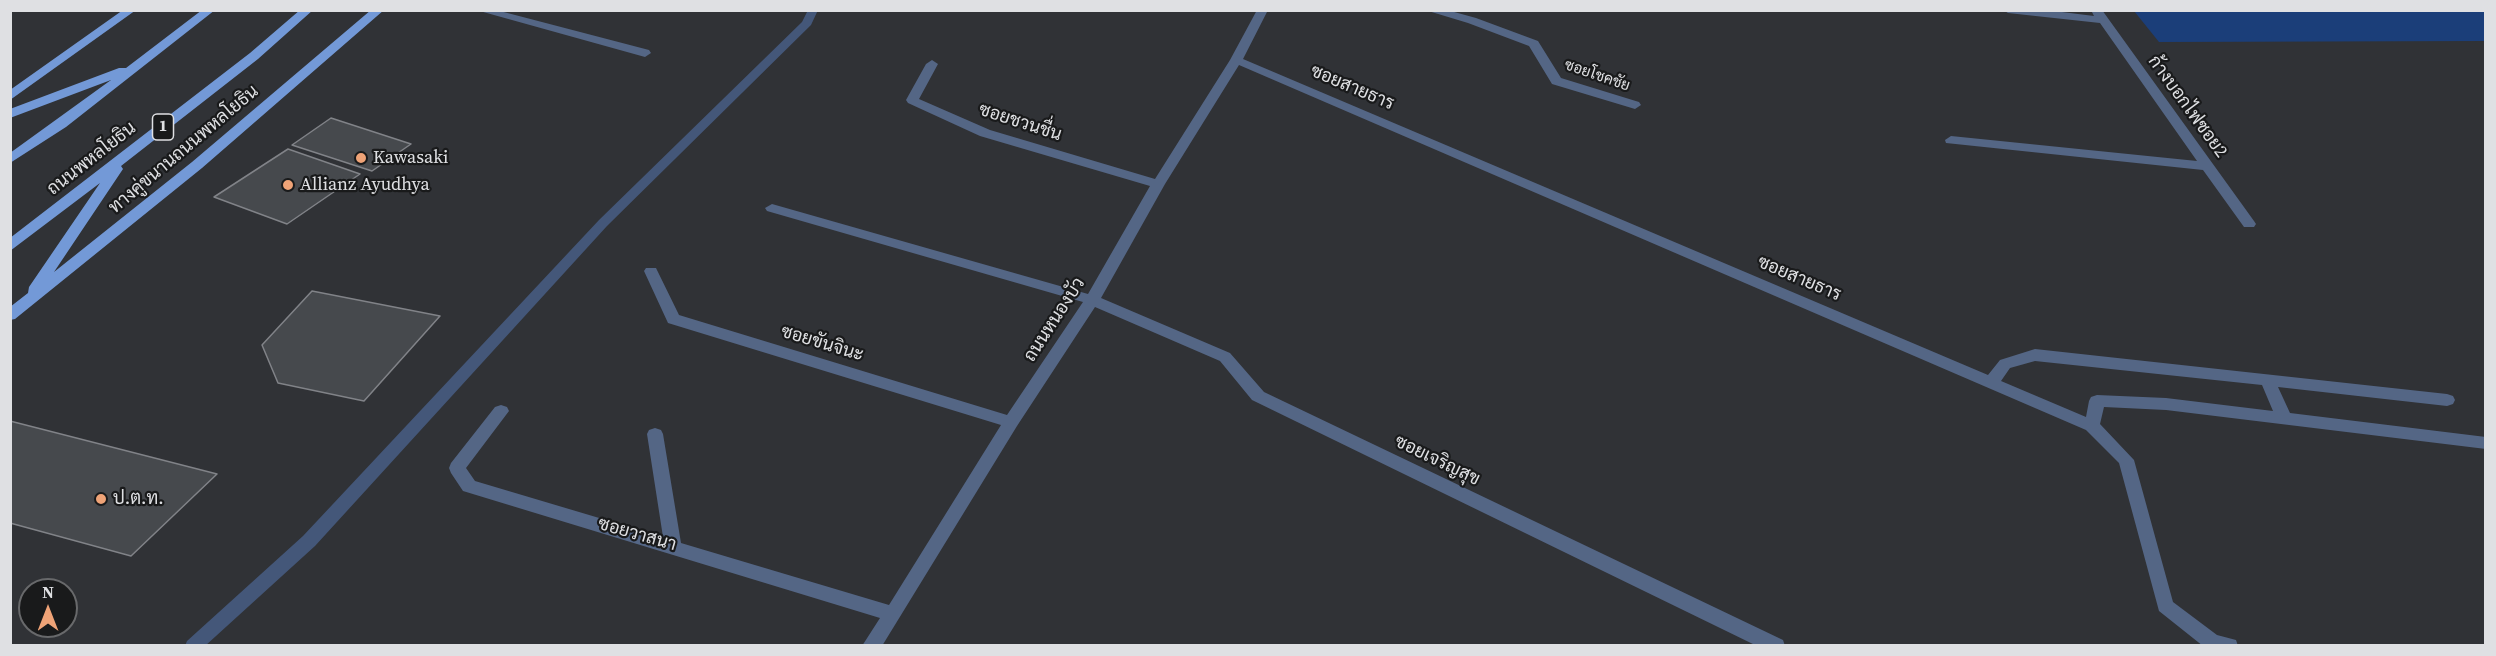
<!DOCTYPE html>
<meta charset="utf-8">
<style>
body{margin:0}
#map{position:relative;width:2496px;height:656px;overflow:hidden;background:#303236;font-family:"Source Serif 4",serif}
canvas{display:block}
.frame{position:absolute;inset:0;border:12px solid #dfe0e3;pointer-events:none}
.north{position:absolute;left:18px;top:578px;width:60px;height:60px;box-sizing:border-box;background:#191a1b;border:2px solid #68696b;border-radius:50%;rotate:0deg;font-size:16px;font-weight:700;line-height:24px;text-align:center;color:#dfe0e3}
.north::after{content:'';display:block;margin:auto;width:21px;height:27px;background:#efa377;clip-path:polygon(50% 0,100% 100%,50% 72%,0 100%)}
</style>
<div id="map">
<canvas width="2496" height="656"></canvas>
<div class="frame"></div>
<div class="north">N</div>
</div>
<script>
const c = document.querySelector('canvas').getContext('2d');
c.lineJoin = 'round';
function fillPath(path, color) { c.fillStyle = color; c.fill(path, 'evenodd'); }
const toPath = rows => new Path2D(rows.map(r => 'M' + r).join(''));
function trace(path, color, width, dash) { c.strokeStyle = color; c.lineWidth = width; c.lineCap = dash ? 'butt' : 'round'; c.setLineDash(dash || []); c.stroke(path); }
function write(font, color, halo, rows, align = 'center') {
  c.font = font + ' "Source Serif 4",Sarabun,serif'; c.lineWidth = 4.5; c.setLineDash([]); c.textBaseline = 'middle'; c.strokeStyle = halo; c.fillStyle = color; for (const [text, x, y, turn = 0] of rows) {
    c.save(); c.translate(x, y); c.rotate((+turn || 0) * Math.PI / 180); c.textAlign = isNaN(turn) ? turn : align; if (halo) c.strokeText(text, 0, 0); c.fillText(text, 0, 0); c.restore();
  }
}
fillPath(toPath([
 [2134,11,2485,11,2485,41,2159,42]
]), '#1b3e79');
fillPath(toPath([
 [808,10,818,10,811,25,607,226,315,546,205,646,185,646,187,641,303,536,599,220,802,22,808,10]
]), '#445779');
const building = toPath([
 [331,118,411,144,372,171,292,145,331,118],
 [288,149,360,174,287,224,214,197,288,149],
 [312,291,440,316,364,401,278,383,262,345,312,291],
 [10,421,217,474,131,556,10,523,10,421]
]);
fillPath(building, '#46494d');
trace(building, '#818388', 1.5);
fillPath(toPath([
 [476,10,496,10,649,50,651,53,645,57,476,10],
 [1257,10,1268,10,1243,59,1988,375,2000,360,2035,349,2447,394,2453,396,2455,400,2453,404,2447,406,2278,387,2290,413,2486,437,2486,449,2166,410,2104,407,2100,424,2134,460,2173,602,2217,635,2236,640,2238,646,2203,646,2159,611,2119,463,2086,430,1239,65,1165,184,1101,298,1230,353,1264,392,1783,640,1785,646,1757,646,1252,400,1220,361,1095,307,1017,426,882,646,862,646,880,618,463,491,451,473,449,468,451,463,495,407,501,405,507,407,509,411,466,468,475,481,663,537,647,434,649,430,655,428,661,430,663,434,681,543,889,605,1001,425,668,323,644,271,646,268,656,268,679,315,1007,415,1083,302,767,211,765,208,772,204,1088,294,1150,186,980,136,908,103,906,100,926,64,932,60,938,64,919,99,990,130,1155,179,1230,60,1257,10],
 [2035,361,2262,385,2273,411,2166,398,2097,395,2091,397,2089,401,2086,417,2001,381,2010,368,2035,361],
 [1425,10,1447,10,1476,18,1538,41,1561,78,1639,102,1641,105,1635,109,1552,84,1529,46,1468,23,1425,10],
 [2003,10,2046,10,2094,16,2091,10,2102,10,2254,221,2256,224,2254,227,2244,227,2203,170,1946,143,1945,140,1951,136,2197,161,2100,23,2008,13,2003,10]
]), '#546685');
fillPath(toPath([
 [123,10,136,10,10,100,10,90,123,10],
 [202,10,215,10,66,127,10,163,10,153,111,80,10,118,10,109,119,68,126,68,202,10],
 [300,10,313,10,258,59,121,166,123,169,54,272,192,162,371,10,384,10,202,168,15,319,10,320,10,307,28,293,29,287,100,183,10,251,10,238,250,53,300,10]
]), '#7399d7');
for (const [x, y, r, color] of [
 [361,158,6,"#efa377"],
 [288,185,6,"#efa377"],
 [101,499,6,"#efa377"]
]) { const dot = new Path2D(); dot.arc(x, y, r, 0, 2 * Math.PI); c.fillStyle = color; c.fill(dot); trace(dot, '#191a1b', 2); }
write('15px', '#dfe0e3', '#191a1b', [
 ["ซอยโชคชัย",1597,76,19]
]);
for (const [x, y, w] of [
 [163,127,21]
]) { const box = new Path2D(); box.roundRect(x - w / 2, y - 13, w, 26, 4.5); c.fillStyle = '#191a1b'; c.fill(box); trace(box, '#dfe0e3', 1.5); }
write('bold 16px', '#dfe0e3', null, [
 ["1",163,127]
]);
write('18px', '#dfe0e3', '#191a1b', [
 ["ซอยสายธาร",1352,88,23],
 ["ก้างบอกไฟซอย2",2187,107,54],
 ["ซอยชวนชื่น",1020,123,18],
 ["ทางคู่ขนานถนนพหลโยธิน",184,150,-40],
 ["ถนนพหลโยธิน",92,159,-38],
 ["ซอยสายธาร",1799,279,23],
 ["ถนนหนองบัว",1055,320,-57],
 ["ซอยขันจินะ",822,344,17],
 ["ซอยเจริญสุข",1437,461,26],
 ["ซอยวาสนา",637,535,16]
]);
write('18px', '#dfe0e3', '#191a1b', [
 ["Kawasaki",373,158],
 ["Allianz Ayudhya",300,185],
 ["ป.ต.ท.",113,499]
], 'left');
</script>
